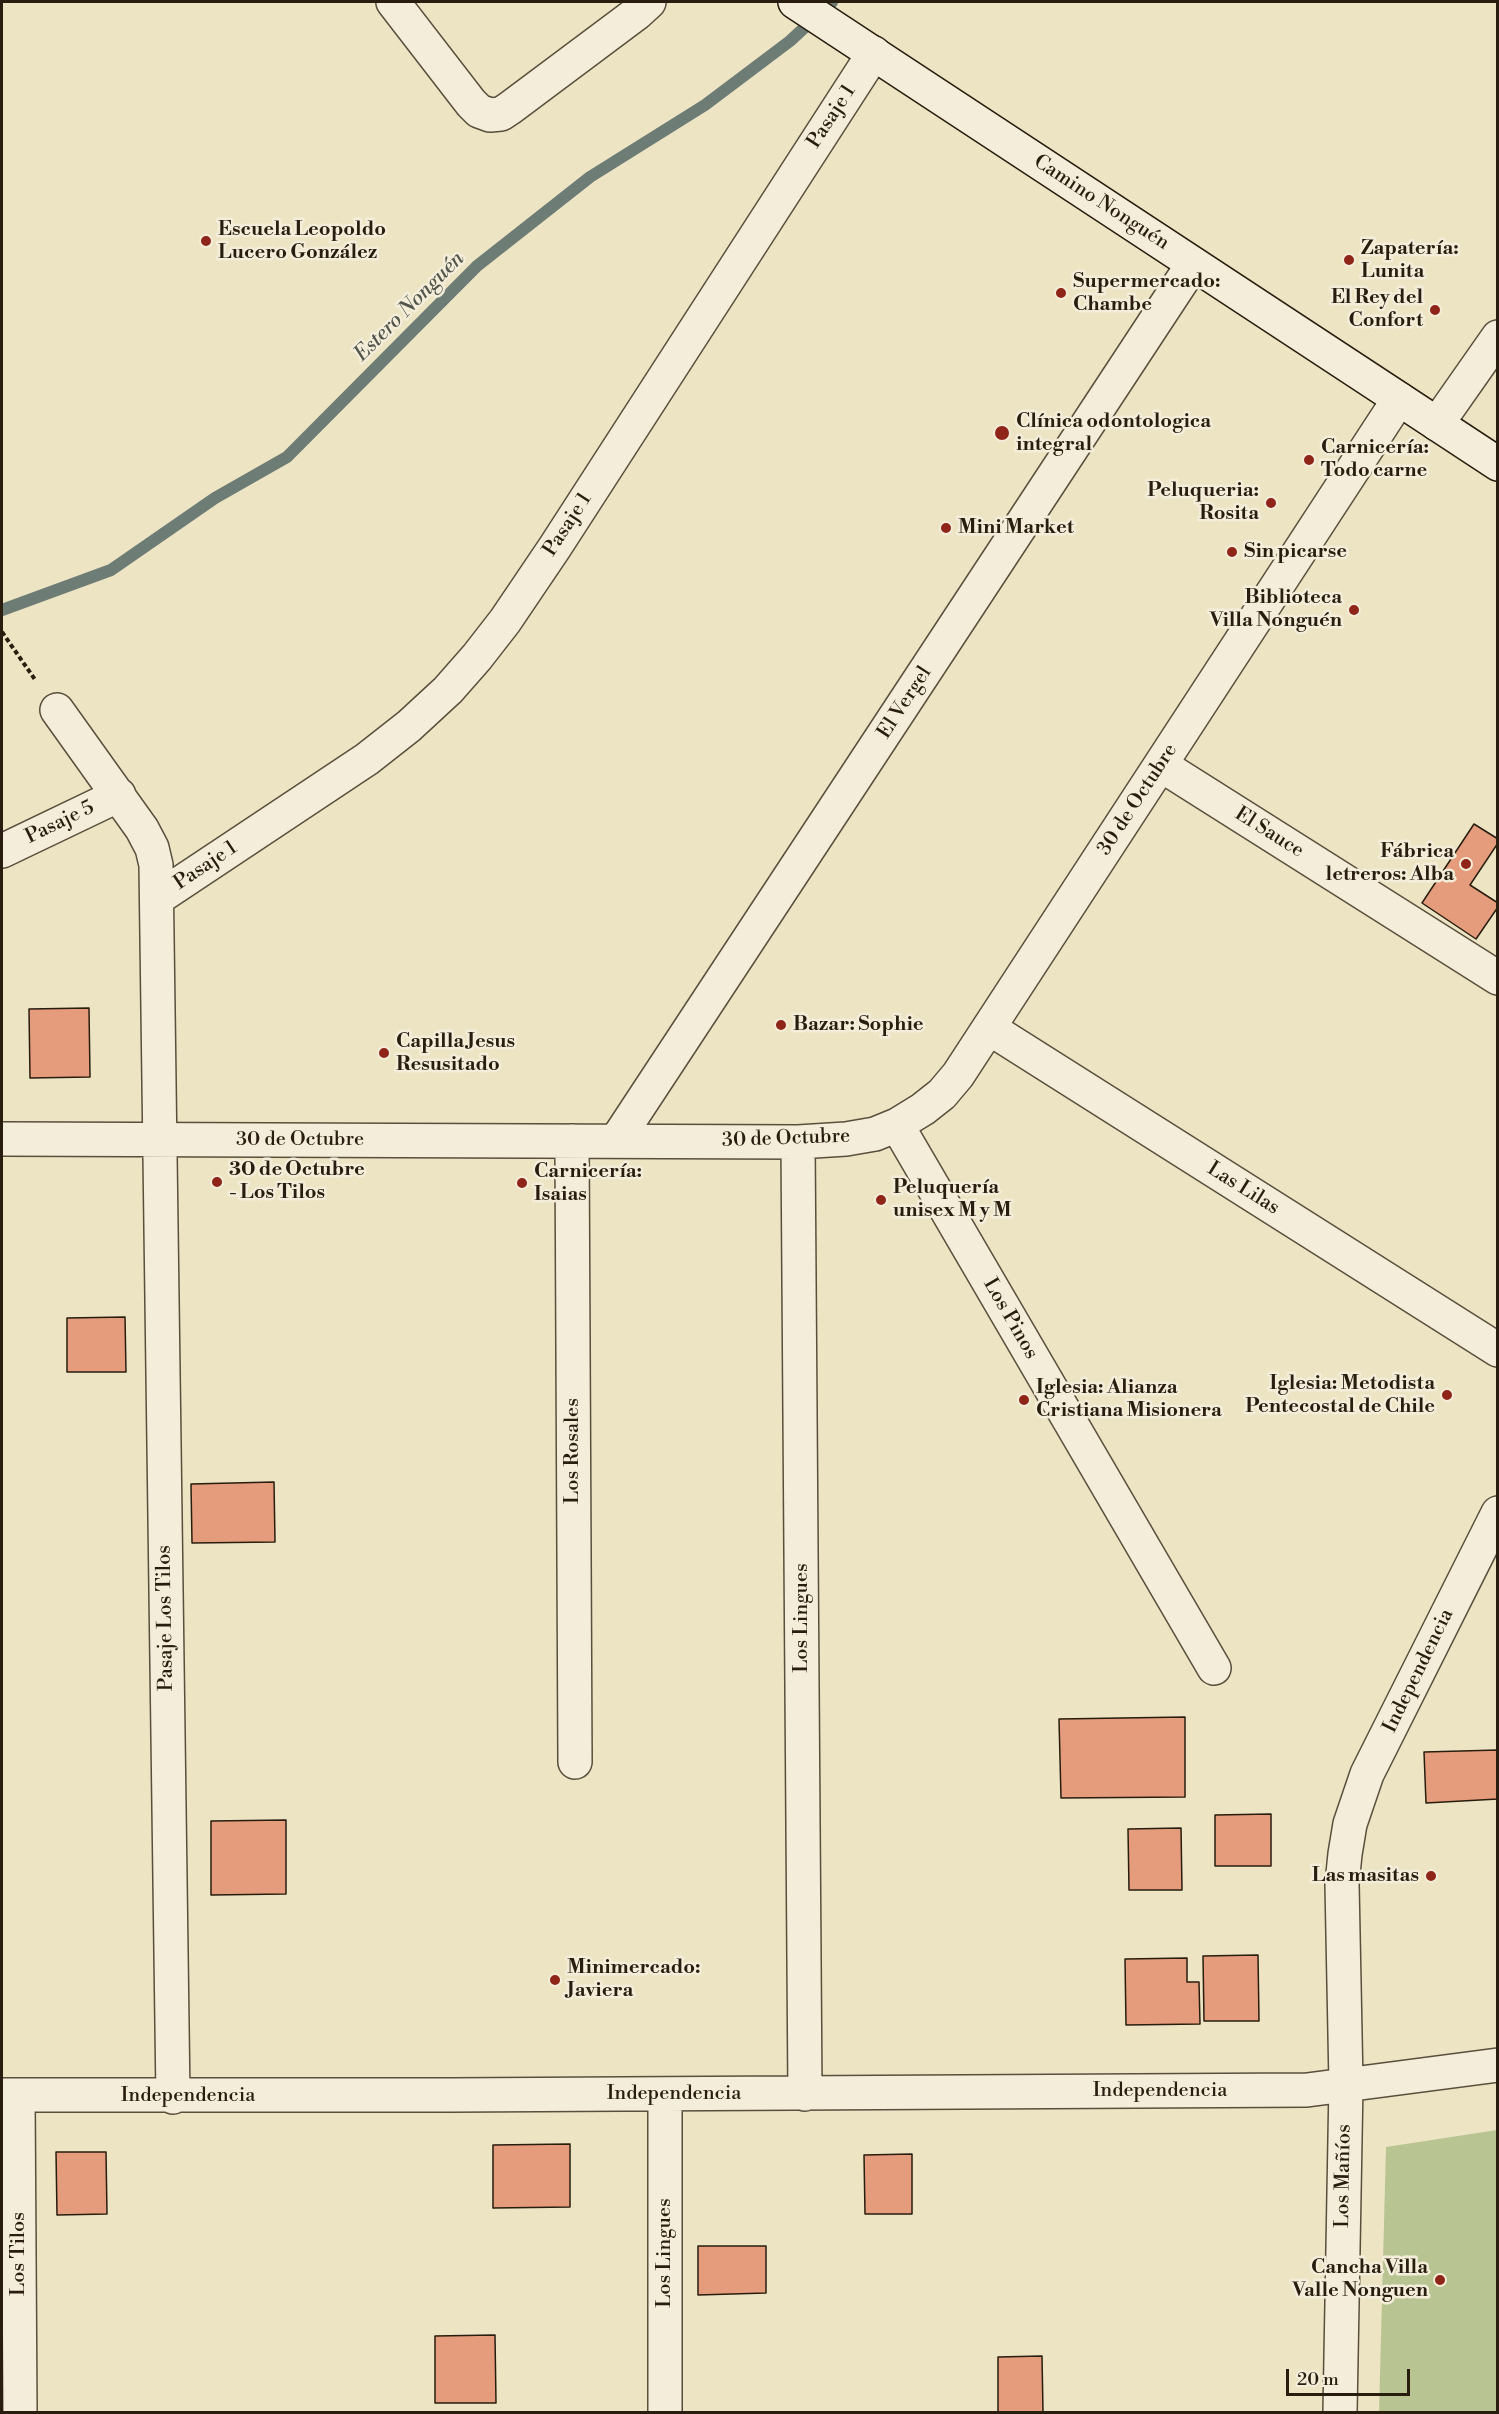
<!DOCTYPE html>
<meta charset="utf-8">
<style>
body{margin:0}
#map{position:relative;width:1499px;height:2414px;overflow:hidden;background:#ede4c4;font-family:"Libre Bodoni",serif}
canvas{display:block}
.frame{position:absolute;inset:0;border:3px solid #281d0e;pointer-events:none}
.scale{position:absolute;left:1286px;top:2369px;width:124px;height:27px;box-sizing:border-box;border:3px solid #281d0e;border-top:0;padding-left:8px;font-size:18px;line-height:21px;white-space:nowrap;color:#281d0e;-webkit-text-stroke:4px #f3edd9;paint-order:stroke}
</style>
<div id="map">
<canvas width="1499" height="2414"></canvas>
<div class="frame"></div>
<div class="scale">20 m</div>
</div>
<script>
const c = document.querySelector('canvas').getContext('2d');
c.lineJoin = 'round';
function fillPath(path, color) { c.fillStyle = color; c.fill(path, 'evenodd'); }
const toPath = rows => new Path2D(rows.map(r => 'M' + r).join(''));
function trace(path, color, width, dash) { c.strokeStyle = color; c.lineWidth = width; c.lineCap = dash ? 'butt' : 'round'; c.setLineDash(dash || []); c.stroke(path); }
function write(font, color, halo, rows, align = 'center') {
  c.font = font + ' "Libre Bodoni",serif'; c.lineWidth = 5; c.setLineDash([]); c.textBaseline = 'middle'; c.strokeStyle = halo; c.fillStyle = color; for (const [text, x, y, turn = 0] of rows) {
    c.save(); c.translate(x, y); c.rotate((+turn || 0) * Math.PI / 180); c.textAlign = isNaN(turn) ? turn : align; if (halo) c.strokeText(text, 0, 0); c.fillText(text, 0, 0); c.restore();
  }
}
fillPath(toPath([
 [1497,2130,1497,2412,1379,2412,1386,2147]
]), '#b9c493');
trace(toPath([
 [2,610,111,570,215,498,287,457,477,266,590,177,705,105,790,41,832,2]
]), '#6e7c76', 12);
const building = toPath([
 [1474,824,1498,839,1498,843,1470,885,1498,903,1498,907,1476,939,1422,903,1474,824],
 [89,1008,90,1077,30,1078,29,1009,89,1008],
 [125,1317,126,1372,67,1372,67,1318,125,1317],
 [274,1482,275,1542,192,1543,191,1484,274,1482],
 [1185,1717,1185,1797,1061,1798,1059,1719,1185,1717],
 [1498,1750,1498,1799,1426,1803,1424,1752,1498,1750],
 [1271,1814,1271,1866,1215,1866,1215,1815,1271,1814],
 [286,1820,286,1894,211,1895,211,1821,286,1820],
 [1181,1828,1182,1890,1129,1890,1128,1829,1181,1828],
 [1258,1955,1259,2021,1204,2021,1203,1956,1258,1955],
 [1187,1958,1187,1982,1199,1982,1200,2024,1126,2025,1125,1959,1187,1958],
 [570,2144,570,2207,493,2208,493,2145,570,2144],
 [56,2152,106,2152,107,2214,57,2215,56,2152],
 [912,2154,912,2214,865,2214,864,2155,912,2154],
 [698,2246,766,2246,766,2293,698,2295,698,2246],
 [495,2335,496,2403,435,2403,435,2336,495,2335],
 [1042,2356,1043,2412,998,2412,998,2357,1042,2356]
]);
fillPath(building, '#e59c7c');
trace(building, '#281d0e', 1.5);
const minor = toPath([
 [393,2,471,103,479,111,490,115,501,114,510,108,637,13,649,2],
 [57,710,142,829,152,848,156,865,173,2097],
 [1161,765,1498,978],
 [2,851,119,795],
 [158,898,367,759,409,726,448,690,477,657,505,621,555,547,874,53],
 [989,1028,1498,1350],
 [897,1125,1214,1668],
 [2,1139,798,1142,846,1139,875,1134,897,1125,923,1109,942,1094,958,1075,1399,399],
 [572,1141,575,1762],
 [616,1141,1193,264],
 [798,1142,805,2094],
 [2,2095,452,2095,1307,2090,1498,2065],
 [18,2095,20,2412],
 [665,2412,665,2094],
 [1340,2412,1346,2084,1342,1884,1345,1854,1350,1824,1367,1774,1498,1513]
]);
const tertiary = toPath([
 [1437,424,1498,337]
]);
const secondary = toPath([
 [795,2,1498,464]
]);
trace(minor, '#594f3c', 36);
trace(tertiary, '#594f3c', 36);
trace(secondary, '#281d0e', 36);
trace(toPath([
 [2,632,36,681]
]), '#281d0e', 4, [4.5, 3]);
trace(minor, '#f3edd9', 33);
trace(tertiary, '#f3edd9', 33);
trace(secondary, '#f3edd9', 33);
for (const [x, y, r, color] of [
 [206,241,6,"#8f2418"],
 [1349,260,6,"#8f2418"],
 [1061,293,6,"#8f2418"],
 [1435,310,6,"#8f2418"],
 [1002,433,8,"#8f2418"],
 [1309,460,6,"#8f2418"],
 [1271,503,6,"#8f2418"],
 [946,528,6,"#8f2418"],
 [1232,552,6,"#8f2418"],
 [1354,610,6,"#8f2418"],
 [1466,864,6,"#8f2418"],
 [781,1025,6,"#8f2418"],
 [384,1053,6,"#8f2418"],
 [217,1182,6,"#8f2418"],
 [522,1183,6,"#8f2418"],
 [881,1200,6,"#8f2418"],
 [1447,1395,6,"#8f2418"],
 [1024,1400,6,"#8f2418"],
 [1431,1876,6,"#8f2418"],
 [555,1980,6,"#8f2418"],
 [1440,2280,6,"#8f2418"]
]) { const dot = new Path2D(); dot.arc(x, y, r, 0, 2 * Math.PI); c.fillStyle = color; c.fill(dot); trace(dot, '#f3edd9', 2); }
write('20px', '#281d0e', '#f3edd9', [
 ["Pasaje 1",832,117,-57],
 ["Camino Nonguén",1101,203,33],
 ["Pasaje 1",568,525,-57],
 ["El Vergel",905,703,-57],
 ["30 de Octubre",1138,800,-57],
 ["Pasaje 5",60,823,-26],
 ["El Sauce",1269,833,32],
 ["Pasaje 1",206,866,-34],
 ["30 de Octubre",786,1139,-2],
 ["30 de Octubre",300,1140],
 ["Las Lilas",1243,1189,32],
 ["Los Pinos",1010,1319,60],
 ["Los Rosales",573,1451,-90],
 ["Pasaje Los Tilos",166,1618,-91],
 ["Los Lingues",802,1618,-90],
 ["Independencia",1419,1671,-64],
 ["Independencia",1160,2091],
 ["Independencia",674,2094],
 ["Independencia",188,2096],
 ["Los Mañíos",1344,2176,-89],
 ["Los Lingues",665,2253,-90],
 ["Los Tilos",19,2254,-90]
]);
write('bold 20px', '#281d0e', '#f3edd9', [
 ["Escuela Leopoldo",218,230],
 ["Lucero González",218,253],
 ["Zapatería:",1361,249],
 ["Lunita",1361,272],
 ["Supermercado:",1073,282],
 ["Chambe",1073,305],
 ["El Rey del",1423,298,"right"],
 ["Confort",1423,321,"right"],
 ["Clínica odontologica",1016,422],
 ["integral",1016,445],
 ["Carnicería:",1321,448],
 ["Todo carne",1321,471],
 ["Peluqueria:",1259,491,"right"],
 ["Rosita",1259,514,"right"],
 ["Mini Market",958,528],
 ["Sin picarse",1244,552],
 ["Biblioteca",1342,598,"right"],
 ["Villa Nonguén",1342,621,"right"],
 ["Fábrica",1454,852,"right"],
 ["letreros: Alba",1454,875,"right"],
 ["Bazar: Sophie",793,1025],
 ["Capilla Jesus",396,1042],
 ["Resusitado",396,1065],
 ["30 de Octubre",229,1170],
 ["- Los Tilos",229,1193],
 ["Carnicería:",534,1172],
 ["Isaias",534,1195],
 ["Peluquería",893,1188],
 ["unisex M y M",893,1211],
 ["Iglesia: Metodista",1435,1384,"right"],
 ["Pentecostal de Chile",1435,1407,"right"],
 ["Iglesia: Alianza",1036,1388],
 ["Cristiana Misionera",1036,1411],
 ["Las masitas",1419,1876,"right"],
 ["Minimercado:",567,1968],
 ["Javiera",567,1991],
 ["Cancha Villa",1428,2268,"right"],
 ["Valle Nonguen",1428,2291,"right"]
], 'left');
write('italic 21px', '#51554b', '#f3edd9', [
 ["Estero Nonguén",410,307,-45]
]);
</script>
